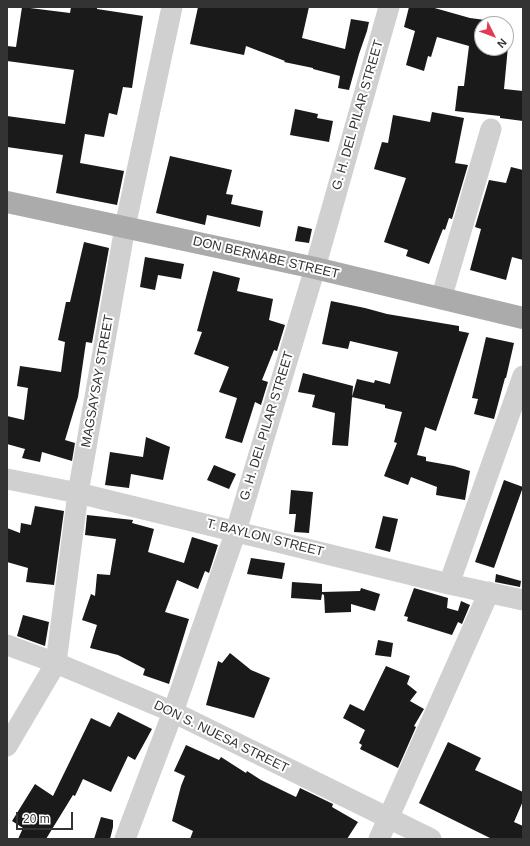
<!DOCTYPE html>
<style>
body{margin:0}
#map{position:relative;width:530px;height:846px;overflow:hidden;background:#fff;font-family:Arial,sans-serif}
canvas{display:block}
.frame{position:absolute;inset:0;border:8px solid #333;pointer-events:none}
.north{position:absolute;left:474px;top:16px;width:40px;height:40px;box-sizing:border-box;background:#fff;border:1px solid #adadad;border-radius:50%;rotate:132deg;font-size:11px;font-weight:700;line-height:16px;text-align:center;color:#333}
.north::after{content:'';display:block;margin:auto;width:14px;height:18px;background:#e33c52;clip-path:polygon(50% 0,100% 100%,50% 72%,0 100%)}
.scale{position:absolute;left:16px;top:812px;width:57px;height:18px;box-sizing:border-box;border:2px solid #333;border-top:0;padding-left:5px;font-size:12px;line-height:14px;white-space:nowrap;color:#333;-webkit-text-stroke:3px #fff;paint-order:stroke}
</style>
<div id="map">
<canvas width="530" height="846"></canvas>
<div class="frame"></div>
<div class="north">N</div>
<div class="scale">20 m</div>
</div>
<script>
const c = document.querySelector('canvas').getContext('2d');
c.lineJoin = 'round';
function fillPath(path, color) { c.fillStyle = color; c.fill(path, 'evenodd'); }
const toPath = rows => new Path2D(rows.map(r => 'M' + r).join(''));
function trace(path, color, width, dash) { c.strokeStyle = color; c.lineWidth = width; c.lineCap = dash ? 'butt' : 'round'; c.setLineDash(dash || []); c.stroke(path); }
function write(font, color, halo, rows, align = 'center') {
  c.font = font + ' Arial,sans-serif'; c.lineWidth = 4; c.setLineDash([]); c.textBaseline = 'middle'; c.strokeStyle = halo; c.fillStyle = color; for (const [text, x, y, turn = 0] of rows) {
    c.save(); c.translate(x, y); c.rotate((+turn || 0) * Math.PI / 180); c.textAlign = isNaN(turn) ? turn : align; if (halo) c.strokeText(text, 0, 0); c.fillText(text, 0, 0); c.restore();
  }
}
fillPath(toPath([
 [22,7,70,13,71,7,97,7,97,9,143,16,132,88,123,87,117,115,109,113,104,137,85,134,80,163,124,171,117,205,56,193,63,155,7,147,7,116,65,124,74,70,7,61,7,46,16,47],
 [198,7,309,7,302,38,345,49,351,19,369,22,367,31,359,54,349,90,338,88,340,76,313,69,313,68,284,62,285,61,246,46,244,55,190,44],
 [409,7,431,7,470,18,485,20,484,23,498,24,482,24,482,48,506,48,506,25,510,25,504,89,523,91,523,121,500,118,500,116,455,111,458,86,464,86,469,46,437,37,431,57,428,56,424,71,406,65,415,31,404,27],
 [295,109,318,114,317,118,333,121,329,142,290,135],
 [432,112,464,118,455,163,468,165,452,219,449,218,445,230,443,229,429,264,406,256,408,250,384,242,406,178,374,169,382,142,388,143,393,115,430,122],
 [170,156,232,170,226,194,233,195,231,204,263,211,260,227,207,215,205,225,156,213],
 [511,167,523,170,523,260,512,257,506,280,470,270,481,229,475,227,489,180,506,183],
 [298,226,312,229,309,243,295,241],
 [84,242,109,248,92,343,86,342,78,397,65,440,75,443,72,461,42,452,40,462,22,458,25,449,7,444,7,416,24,420,28,388,17,386,20,366,61,372,65,342,58,340,66,302,70,302],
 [145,257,184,264,181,279,158,275,155,290,140,287],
 [213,271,240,278,237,291,273,299,269,320,285,325,277,351,274,350,262,380,268,382,261,405,255,402,242,443,225,438,237,398,219,392,229,367,194,354,202,332,197,331],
 [331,301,365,308,387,314,459,326,459,331,469,333,436,431,425,427,417,455,426,457,426,461,454,466,470,471,465,500,436,495,437,487,411,477,408,485,384,476,397,443,394,442,402,412,385,408,385,405,352,397,357,379,374,383,375,380,390,384,398,352,350,341,348,349,322,344],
 [486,337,514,343,506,378,505,378,494,419,474,414,478,399,472,398],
 [303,373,353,386,348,446,332,445,335,413,312,407,315,395,298,392],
 [146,437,170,447,163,480,131,474,129,488,105,485,110,452,143,457],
 [214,465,236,474,229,489,207,480],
 [504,480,523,487,494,568,475,562],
 [291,490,313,492,309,533,294,532,296,514,289,514],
 [35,506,64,511,54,585,26,582,28,568,7,562,7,528,20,533,21,523,31,525],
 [87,515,133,520,132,523,154,529,148,552,184,563,192,537,218,545,209,573,205,571,198,589,177,580,165,612,189,619,169,684,143,675,145,669,118,655,90,648,97,625,82,620,91,594,95,596,97,574,110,575,116,539,85,535],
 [383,516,398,519,390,552,375,548],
 [251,558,285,563,282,579,247,574],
 [496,574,521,581,520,587,495,582],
 [292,582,322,584,322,592,360,591,361,588,380,594,375,611,351,604,351,612,325,613,324,595,322,594,321,600,291,598],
 [414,588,448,598,447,608,458,611,461,601,470,605,462,624,458,622,452,635,407,621,408,617,404,616],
 [23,615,49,622,45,646,17,636],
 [378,640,393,643,391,657,375,655],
 [230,653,251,670,270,678,254,718,206,705,218,661,222,663],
 [386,666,410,676,407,684,417,692,410,701,424,709,414,726,416,727,398,768,360,749,362,745,359,743,365,730,343,718,350,704,364,711],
 [118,712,152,729,135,760,128,756,111,792,83,779,75,796,73,795,46,839,18,839,23,828,12,821,35,784,53,796,91,718,110,727],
 [448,742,481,758,475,770,523,792,523,801,514,822,523,826,523,839,492,839,419,803],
 [186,745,219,760,221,757,246,773,247,771,261,780,296,797,300,788,333,804,332,807,358,822,347,839,190,839,193,831,172,821,181,786,185,776,174,771],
 [101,817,113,820,113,827,110,839,94,839]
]), '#1a1a1a');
trace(toPath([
 [441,299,491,129],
 [7,479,78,493,449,584,523,600],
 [449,584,523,376],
 [7,645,56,663,173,712,431,839],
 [7,746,56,663,78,493,125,227,172,7],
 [125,839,173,712,236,531,315,268,389,7],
 [379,839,489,592]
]), '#d0d0d0', 21);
trace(toPath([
 [7,202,315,268,523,318]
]), '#ababab', 22);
write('13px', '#333', '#fff', [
 ["G. H. DEL PILAR STREET",358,115,-74],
 ["DON BERNABE STREET",266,258,13],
 ["MAGSAYSAY STREET",98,381,-80],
 ["G. H. DEL PILAR STREET",267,426,-73],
 ["T. BAYLON STREET",265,538,14],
 ["DON S. NUESA STREET",221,737,26]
]);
</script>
